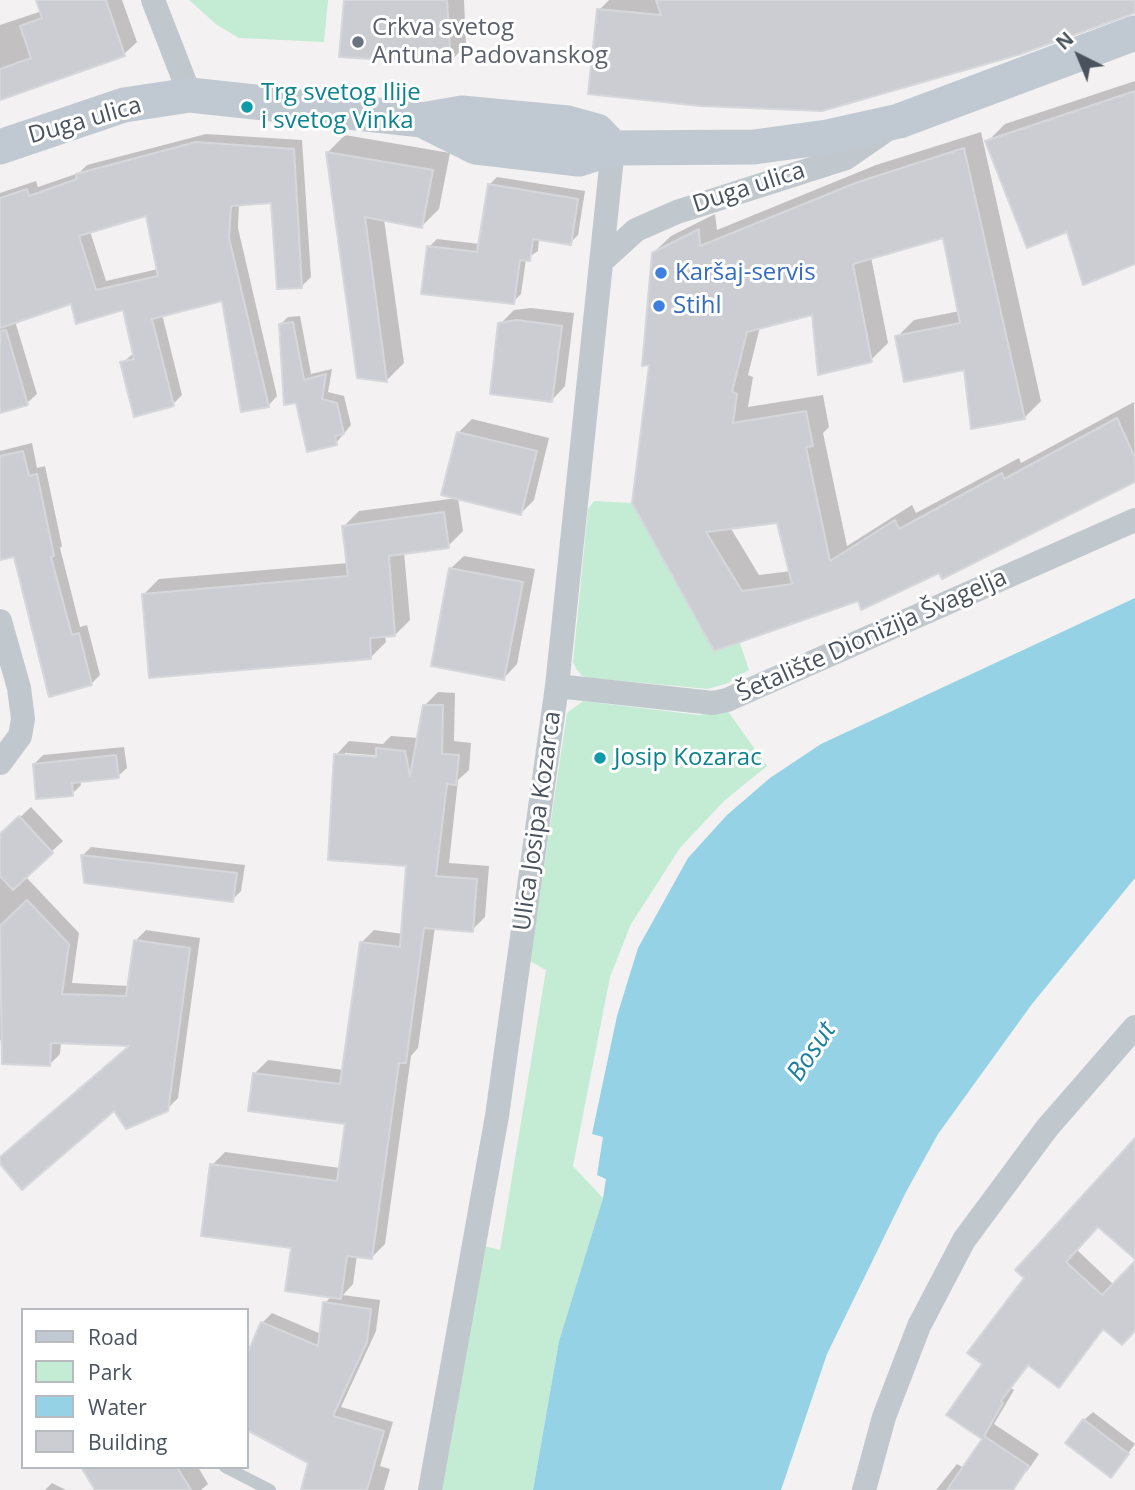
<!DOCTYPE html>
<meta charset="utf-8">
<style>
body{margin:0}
#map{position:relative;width:1135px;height:1490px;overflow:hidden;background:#f3f1f1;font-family:"Open Sans",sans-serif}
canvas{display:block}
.legend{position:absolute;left:21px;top:1308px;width:228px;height:161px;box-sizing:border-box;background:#fff;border:2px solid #b7babe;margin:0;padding:9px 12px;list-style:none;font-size:21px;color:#4a535d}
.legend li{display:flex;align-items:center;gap:14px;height:35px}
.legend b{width:35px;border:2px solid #b7babe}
.north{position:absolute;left:1044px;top:21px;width:70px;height:70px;-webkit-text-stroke:5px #fff;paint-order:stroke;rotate:317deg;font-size:19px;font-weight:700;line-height:28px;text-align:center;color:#4a535d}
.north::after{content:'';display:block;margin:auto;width:24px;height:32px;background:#4a535d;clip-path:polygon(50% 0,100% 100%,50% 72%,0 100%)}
</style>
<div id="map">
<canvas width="1135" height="1490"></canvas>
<ul class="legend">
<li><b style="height:9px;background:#c0c9d2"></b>Road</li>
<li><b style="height:19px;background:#c4ecd5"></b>Park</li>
<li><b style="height:19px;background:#95d2e5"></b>Water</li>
<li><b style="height:19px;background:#cbcdd3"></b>Building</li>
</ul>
<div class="north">N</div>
</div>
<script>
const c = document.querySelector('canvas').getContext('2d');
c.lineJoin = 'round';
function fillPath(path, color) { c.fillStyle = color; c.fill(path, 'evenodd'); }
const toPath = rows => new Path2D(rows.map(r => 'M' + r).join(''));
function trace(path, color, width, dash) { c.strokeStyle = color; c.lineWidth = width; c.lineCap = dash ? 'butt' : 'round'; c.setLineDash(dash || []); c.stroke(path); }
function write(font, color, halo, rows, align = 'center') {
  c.font = font + ' "Open Sans",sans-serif'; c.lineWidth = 6; c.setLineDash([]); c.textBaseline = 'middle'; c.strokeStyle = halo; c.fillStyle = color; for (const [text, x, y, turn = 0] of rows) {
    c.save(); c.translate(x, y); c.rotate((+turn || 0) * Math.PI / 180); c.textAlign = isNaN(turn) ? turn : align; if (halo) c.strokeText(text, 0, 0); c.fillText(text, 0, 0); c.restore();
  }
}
fillPath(toPath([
 [189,0,328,0,324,42,239,38,217,25],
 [594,501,632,503,714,651,740,643,749,670,728,683,708,689,592,678,582,676,577,670,573,662,588,509],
 [583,701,699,715,727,710,767,766,724,801,680,848,631,924,610,977,573,1166,603,1198,559,1341,533,1490,439,1490,484,1246,500,1250,546,970,530,961,567,713]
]), '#c4ecd5');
fillPath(toPath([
 [1135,598,1135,878,1032,1004,938,1134,906,1192,827,1354,781,1490,533,1490,559,1341,603,1198,606,1179,597,1175,603,1137,592,1134,617,1016,638,948,688,858,727,815,770,778,821,744]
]), '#95d2e5');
fillPath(toPath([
 [38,0,122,0,137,42,124,54,0,99,0,25,42,11],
 [346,0,464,0,466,45,450,62],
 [609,0,1135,0,1135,12,1021,52,599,10],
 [1135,81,1135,263,1068,230,987,142,1005,124],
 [981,132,1041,401,1024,418,965,368,897,337,914,320,960,311,944,236,871,257,888,343,871,360,814,313,760,327,748,375,753,377,748,407,823,395,829,427,823,433,847,546,912,505,916,513,1019,458,1021,463,1134,402,1135,480,940,570,715,649,651,364,653,253,671,236,715,214,717,230,876,165],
 [779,521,791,571,759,575,730,527],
 [206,134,302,140,311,277,302,286,273,201,239,204,238,228,277,396,268,406,224,299,162,314,182,395,173,404,122,363,134,353,125,308,72,302,15,321,37,394,27,403,0,411,0,193,36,181,38,187,79,173,87,165],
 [147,214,158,269,106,281,90,231],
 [345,135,450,153,439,209,422,226,384,219,404,363,387,380,328,152],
 [497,177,585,191,578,235,570,243,539,238,538,251,526,259,521,294,513,302,429,247,437,239,480,244,489,185],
 [531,308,574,313,565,386,552,400,500,324,514,310],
 [300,316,311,374,332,369,328,392,344,396,351,425,336,443,309,450,280,325,288,317],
 [472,419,549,438,534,500,521,513,458,498,463,531,448,546,404,552,410,620,395,635,385,635,386,642,371,657,144,594,159,579,348,563,344,526,359,511,457,498,458,433],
 [32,443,37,468,45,466,62,546,60,548,80,627,87,625,100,675,91,684,15,555,0,550,0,451],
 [464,556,535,569,517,664,504,678,450,569],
 [438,692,455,693,454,741,471,743,469,770,458,780,449,863,489,866,485,917,472,930,435,927,418,1048,411,1056,385,1244,372,1257,357,1255,353,1284,343,1295,380,1300,376,1331,341,1407,393,1422,380,1466,390,1469,384,1490,303,1490,310,1462,247,1428,247,1359,262,1323,272,1313,321,1334,325,1303,332,1296,293,1247,212,1165,225,1152,340,1168,347,1123,255,1073,268,1060,344,1070,361,943,374,930,403,934,408,864,336,755,349,741,383,744,391,736,419,738,425,705],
 [345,753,384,756,384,760,345,756],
 [124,747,127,768,118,776,80,781,81,785,72,794,34,764,43,755],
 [31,807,63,841,25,876,79,933,72,983,129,986,135,941,146,930,200,938,178,1098,167,1109,115,1108,0,1161,132,1044,61,1042,60,1054,49,1065,0,1040,0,836],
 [91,847,245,865,241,891,232,900,82,856],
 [1135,1141,1135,1257,1099,1225,1076,1249,1114,1285,1135,1263,1135,1329,1105,1328,1059,1386,1030,1364,1011,1388,1014,1390,994,1424,1039,1454,1028,1470,1008,1490,936,1490,957,1464,964,1468,984,1439,949,1414],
 [1093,1412,1135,1444,1111,1476,1084,1420],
 [84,1467,198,1467,208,1484,201,1490,97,1490],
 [52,1483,66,1490,45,1490]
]), '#0003');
const building = toPath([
 [36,0,106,0,125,56,0,100,0,69,31,58,20,26,42,18,36,0],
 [344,0,447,0,451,64,339,57,344,0],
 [656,0,1135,0,1135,13,1021,54,822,111,701,106,588,94,597,9,661,15,656,0],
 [1135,91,1135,264,1083,285,1067,232,1027,248,985,141,1135,91],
 [196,142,294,149,302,288,277,289,271,203,231,206,229,238,269,407,241,412,222,301,152,319,174,406,134,417,120,362,134,359,123,310,76,324,71,304,0,328,0,198,27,189,29,196,77,179,76,174,196,142],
 [146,216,158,276,96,290,79,236,146,216],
 [964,148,1025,419,971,429,964,370,904,382,895,336,960,323,943,238,853,264,872,362,818,375,812,315,747,332,732,392,737,394,733,423,806,411,813,446,806,447,830,561,895,520,899,529,1002,473,1004,479,1117,418,1135,458,1135,482,942,579,939,573,861,610,858,601,714,651,632,503,649,365,642,366,652,253,699,229,700,246,858,182,964,148],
 [777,523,792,584,742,591,706,532,777,523],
 [326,152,433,170,422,228,365,217,387,382,357,378,326,152],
 [488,184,578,199,571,245,533,239,530,261,520,260,514,304,421,294,427,246,477,252,488,184],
 [517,320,562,326,552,402,490,394,498,323,517,320],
 [293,322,304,380,326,374,322,399,337,403,344,434,335,436,337,445,307,452,296,403,284,405,279,324,293,322],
 [6,330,28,405,0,413,0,331,6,330],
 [457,432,537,451,521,515,441,495,457,432],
 [23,451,29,476,37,474,54,556,51,557,72,635,79,633,92,685,49,697,14,557,0,560,0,456,23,451],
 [444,512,449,548,389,556,395,636,370,638,371,659,149,678,142,594,348,576,342,526,444,512],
 [449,568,523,582,504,680,431,666,449,568],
 [423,705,443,705,442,754,459,755,456,785,447,784,436,876,477,879,473,932,424,928,406,1063,399,1063,372,1259,347,1256,341,1299,285,1291,291,1248,201,1236,210,1164,337,1181,345,1124,248,1111,253,1073,340,1084,360,942,400,947,406,866,328,860,334,754,376,757,376,748,405,751,410,776,423,705],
 [116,755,119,778,72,783,73,796,36,799,33,764,116,755],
 [19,816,53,853,13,890,0,876,0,834,19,816],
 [81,855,237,873,233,902,84,883,81,855],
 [27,900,69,944,62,994,126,996,134,940,190,948,168,1111,126,1129,114,1111,22,1190,0,1164,0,1157,129,1046,51,1043,50,1066,2,1064,0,926,27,900],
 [1135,1138,1135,1259,1098,1227,1066,1262,1102,1295,1135,1261,1135,1331,1122,1345,1103,1329,1059,1388,1028,1365,1001,1401,1003,1403,984,1436,1029,1466,1013,1490,947,1490,982,1439,946,1415,982,1364,967,1353,1024,1278,1015,1270,1135,1138],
 [323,1302,371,1309,367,1342,333,1416,384,1431,367,1490,301,1490,308,1463,247,1430,247,1354,261,1322,318,1346,323,1302],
 [1083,1419,1129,1454,1111,1478,1065,1443,1083,1419],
 [81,1467,177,1467,191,1490,95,1490,81,1467]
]);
fillPath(building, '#cbcdd3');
trace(building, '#d5d7db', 2);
trace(toPath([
 [225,1467,270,1490]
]), '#c0c8ce', 12);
trace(toPath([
 [153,0,190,95],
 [603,260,636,230,677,212,846,158,888,129],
 [0,621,19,688,23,719,20,736,0,763],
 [557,686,713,703,727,700,1135,520],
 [430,1490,497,1116,557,686,613,148],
 [864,1490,884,1417,919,1326,964,1240,1047,1128,1135,1027]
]), '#c0c8ce', 24);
trace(toPath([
 [422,120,476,147,579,159,613,148,754,147,827,137,899,121,1135,33],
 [0,147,124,105,190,95,422,120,462,113,568,123,597,131,613,148]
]), '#c0c9d2', 35);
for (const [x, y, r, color] of [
 [358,42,7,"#6b7280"],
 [247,107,7,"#0f9aa8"],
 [661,273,7,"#3f7fe0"],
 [659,306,7,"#3f7fe0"],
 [600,758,7,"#0f9aa8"]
]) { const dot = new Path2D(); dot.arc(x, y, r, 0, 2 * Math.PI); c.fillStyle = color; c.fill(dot); trace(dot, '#fff', 2.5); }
write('24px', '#5b616d', '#fff', [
 ["Crkva svetog",372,28],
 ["Antuna Padovanskog",372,56]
], 'left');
write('24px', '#0d838f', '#fff', [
 ["Trg svetog Ilije",261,93],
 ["i svetog Vinka",261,121],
 ["Josip Kozarac",614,758]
], 'left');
write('24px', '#4a535d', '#fff', [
 ["Duga ulica",85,121,-16],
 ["Duga ulica",749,188,-18],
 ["Šetalište Dionizija Švagelja",872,636,-24],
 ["Ulica Josipa Kozarca",538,821,-82]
]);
write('24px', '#366cbe', '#fff', [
 ["Karšaj-servis",675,273],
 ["Stihl",673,306]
], 'left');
write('italic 26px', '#1a80a0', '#fff', [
 ["Bosut",812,1052,-56]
]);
</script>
